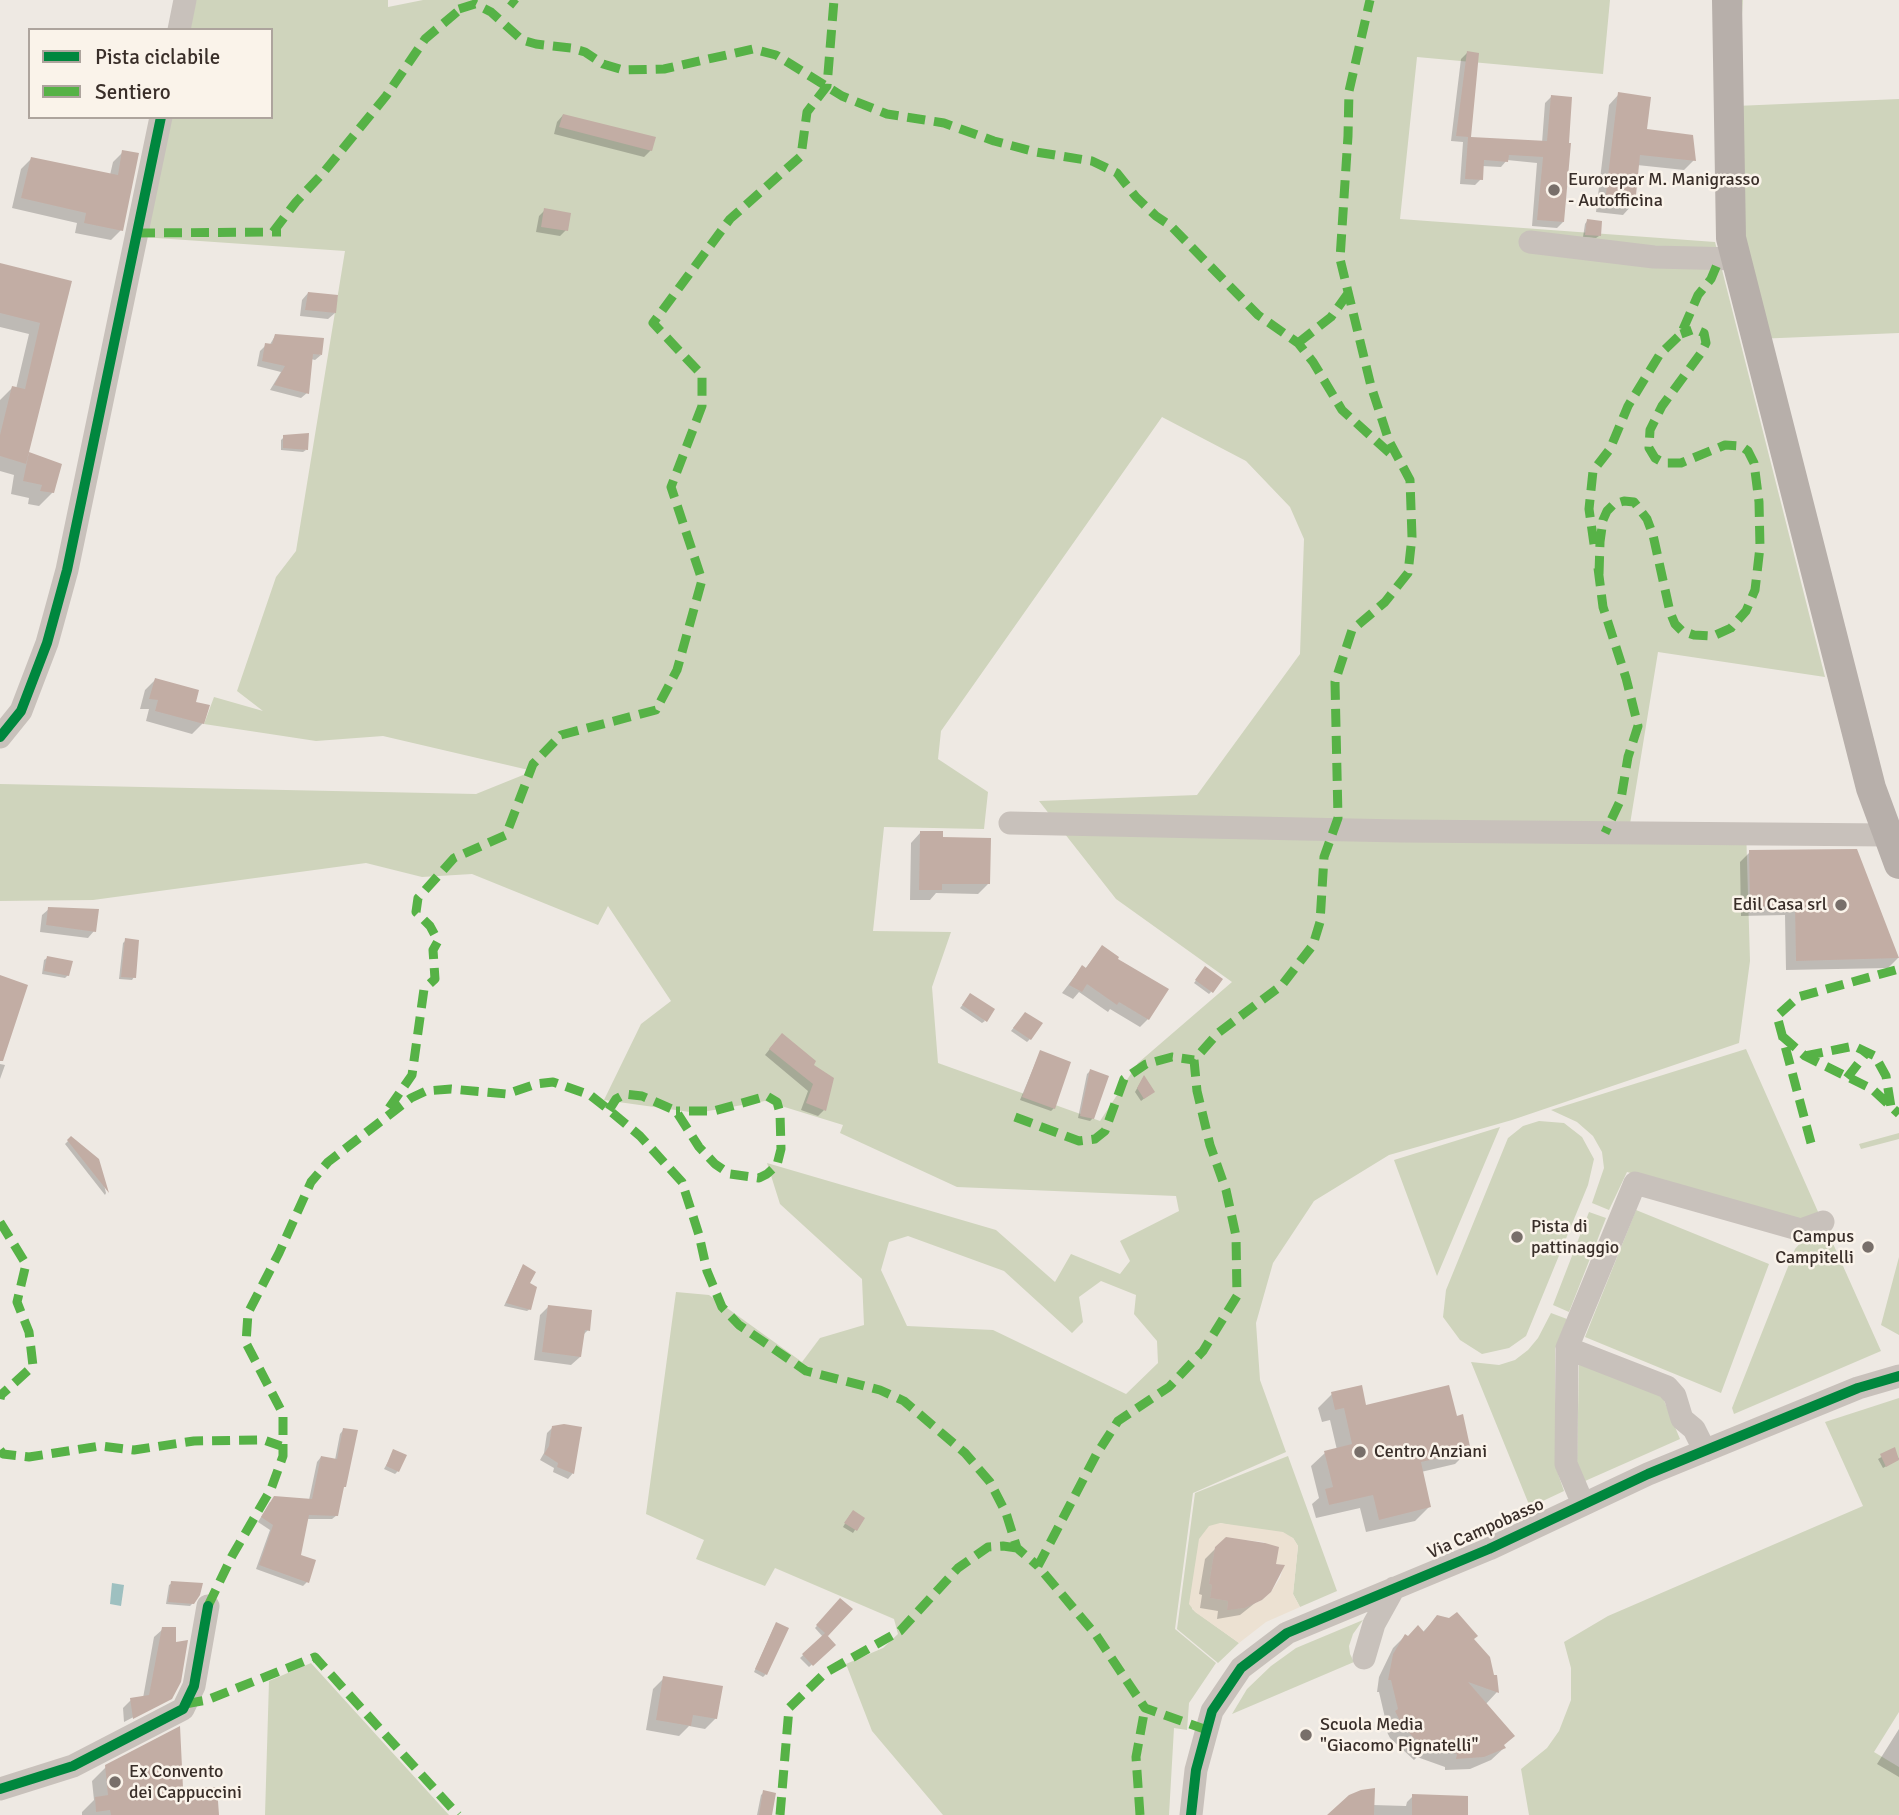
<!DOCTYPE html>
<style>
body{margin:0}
#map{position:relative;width:1899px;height:1815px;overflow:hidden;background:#eee9e3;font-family:Signika,sans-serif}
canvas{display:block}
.legend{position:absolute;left:28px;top:28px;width:245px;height:91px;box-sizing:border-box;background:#faf3ea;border:2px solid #ada49d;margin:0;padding:9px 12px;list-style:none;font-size:21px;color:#392e29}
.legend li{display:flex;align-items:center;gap:14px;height:35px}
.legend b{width:35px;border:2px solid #ada49d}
</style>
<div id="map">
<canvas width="1899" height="1815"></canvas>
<ul class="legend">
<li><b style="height:9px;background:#00873e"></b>Pista ciclabile</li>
<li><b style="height:9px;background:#56b246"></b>Sentiero</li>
</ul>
</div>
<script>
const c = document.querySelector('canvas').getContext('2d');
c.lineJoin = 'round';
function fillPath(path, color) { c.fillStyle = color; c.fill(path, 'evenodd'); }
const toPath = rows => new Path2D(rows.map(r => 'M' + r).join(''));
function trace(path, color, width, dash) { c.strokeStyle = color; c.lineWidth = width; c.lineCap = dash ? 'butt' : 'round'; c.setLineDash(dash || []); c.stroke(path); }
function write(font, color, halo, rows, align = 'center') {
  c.font = font + ' Signika,sans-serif'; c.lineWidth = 5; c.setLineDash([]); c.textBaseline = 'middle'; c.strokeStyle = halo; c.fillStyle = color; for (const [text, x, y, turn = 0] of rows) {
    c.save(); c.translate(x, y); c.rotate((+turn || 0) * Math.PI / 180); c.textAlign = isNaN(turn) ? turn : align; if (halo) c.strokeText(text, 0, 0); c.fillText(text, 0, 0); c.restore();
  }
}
fillPath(toPath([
 [190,0,388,0,388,7,423,0,1610,0,1603,74,1417,57,1400,219,1715,242,1825,677,1658,652,1630,824,1746,827,1750,961,1739,1043,1512,1120,1389,1155,1314,1201,1273,1263,1256,1323,1260,1380,1286,1452,1193,1493,1175,1629,1216,1663,1189,1703,1187,1730,1174,1728,1169,1815,943,1815,872,1731,846,1664,883,1648,898,1634,894,1619,775,1568,765,1586,696,1559,704,1540,646,1514,676,1292,709,1295,802,1362,820,1338,864,1325,862,1279,780,1204,767,1163,996,1230,1055,1282,1071,1254,1120,1274,1130,1261,1120,1241,1179,1211,1176,1196,957,1187,840,1133,843,1125,765,1101,697,1113,604,1100,641,1024,671,1001,608,906,598,925,472,874,422,877,366,863,93,900,0,901,0,784,476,794,533,771,383,736,316,741,204,724,214,697,263,711,237,691,276,577,296,551,345,251,142,237,167,117,271,117,271,30,184,30],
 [1162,417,1246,461,1290,507,1304,539,1300,654,1197,795,1039,801,1116,899,1232,982,1138,1063,1100,1121,938,1063,932,987,951,932,873,931,884,827,984,829,988,792,938,759,941,731],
 [908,1236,1004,1271,1072,1333,1083,1322,1079,1297,1101,1281,1136,1295,1134,1314,1157,1341,1158,1363,1126,1394,993,1330,907,1326,881,1270,889,1242],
 [1716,0,1743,0,1736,106,1899,99,1899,333,1756,339],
 [1746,1049,1819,1214,1801,1220,1627,1172,1609,1210,1592,1203,1604,1168,1602,1152,1593,1136,1577,1122,1551,1110],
 [1539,1121,1564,1123,1582,1137,1594,1159,1588,1185,1526,1336,1509,1348,1482,1354,1460,1340,1443,1317,1446,1290,1508,1138,1523,1126],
 [1500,1127,1437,1276,1394,1160],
 [1899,1133,1899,1139,1861,1149,1859,1144],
 [1636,1210,1769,1264,1721,1393,1585,1337],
 [1589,1212,1606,1218,1569,1312,1553,1305],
 [1826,1228,1881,1351,1734,1414,1732,1408,1795,1249,1803,1240],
 [1899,1257,1899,1335,1881,1325],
 [1551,1313,1567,1319,1555,1349,1555,1465,1564,1491,1530,1507,1471,1362,1499,1365,1515,1360,1528,1350,1538,1338],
 [1579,1363,1656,1393,1663,1398,1680,1439,1585,1481,1577,1464],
 [1899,1398,1899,1712,1874,1752,1899,1767,1899,1815,1529,1815,1521,1769,1547,1748,1559,1731,1571,1700,1571,1668,1564,1642,1608,1616,1863,1506,1825,1422],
 [1288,1456,1337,1591,1300,1607,1293,1594,1298,1546,1293,1538,1220,1523,1192,1609,1239,1643,1218,1663,1177,1629,1195,1493],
 [1363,1620,1353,1634,1349,1646,1350,1654,1354,1662,1232,1714,1247,1689,1271,1666,1296,1648],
 [311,1663,449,1815,265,1815,269,1681]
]), '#cfd4bc');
fillPath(toPath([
 [1220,1523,1283,1532,1293,1538,1298,1546,1293,1594,1300,1607,1266,1622,1239,1643,1195,1612,1189,1604,1199,1539,1209,1526],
 [1226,1538,1264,1542,1276,1564,1284,1565,1280,1578,1271,1592,1262,1600,1245,1608,1227,1609,1228,1601,1210,1598,1212,1585,1209,1584,1215,1547]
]), '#ece1d2');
fillPath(toPath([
 [112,1583,124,1585,121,1606,110,1604]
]), '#9ec0c0');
fillPath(toPath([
 [1467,53,1469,138,1542,143,1545,103,1551,97,1563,222,1557,228,1532,226,1537,163,1507,160,1501,167,1482,166,1481,179,1475,185,1460,184,1463,142,1451,141,1461,59],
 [1619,94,1645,130,1694,160,1684,170,1637,165,1633,204,1623,215,1596,212,1609,105],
 [563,115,651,150,644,157,554,134,557,122],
 [123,152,121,230,111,240,75,233,77,223,12,208,21,169,31,159,110,175,113,162],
 [545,210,566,230,560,236,536,232,539,216],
 [1587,221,1599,236,1596,238,1583,237,1585,224],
 [0,273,70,282,26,458,30,454,53,492,39,506,28,504,29,498,11,494,14,475,0,471,0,400,12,388,16,389,29,334,0,327],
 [308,293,335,313,328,319,300,316,302,300],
 [275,336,321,355,315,360,311,359,307,393,301,398,270,390,281,372,257,366,260,351,266,345,269,346],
 [284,437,306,450,303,452,281,450,281,440],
 [155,680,194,703,203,723,192,734,146,721,149,709,140,709,145,690],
 [921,832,988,884,978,894,936,893,930,900,910,900,911,843],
 [1750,852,1898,958,1888,968,1786,970,1785,915,1741,916,1740,862],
 [49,909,94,931,88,938,40,932,42,915],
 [126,940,134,977,132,980,119,979,123,943],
 [1102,947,1148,1019,1140,1027,1110,1009,1108,1012,1079,992,1073,999,1062,993,1075,976,1083,968,1085,969],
 [47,958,68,975,65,978,42,974,44,960],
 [1203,971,1211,992,1209,994,1194,983],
 [968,998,985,1021,982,1023,960,1008],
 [1022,1017,1030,1039,1027,1042,1011,1031],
 [776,1041,832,1079,824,1110,818,1116,801,1110,808,1091,765,1055],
 [1040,1052,1054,1108,1051,1111,1020,1100],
 [0,1064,5,1065,0,1079],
 [1090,1071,1093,1118,1090,1121,1078,1118,1087,1074],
 [1143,1078,1150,1094,1141,1101,1135,1092],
 [71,1138,98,1160,106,1193,105,1195,65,1144],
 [521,1269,528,1284,530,1309,527,1311,504,1306],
 [549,1306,588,1330,583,1335,580,1357,571,1365,534,1360,540,1315],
 [1332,1394,1365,1407,1455,1418,1469,1450,1455,1464,1421,1472,1429,1507,1415,1521,1366,1532,1360,1508,1316,1518,1312,1504,1319,1498,1311,1466,1325,1453,1337,1450,1330,1420,1322,1422,1318,1408],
 [553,1427,573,1473,568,1479,553,1472,554,1468,540,1460,544,1453,547,1433],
 [344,1429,337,1515,332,1519,307,1519,299,1556,307,1582,303,1586,256,1569,270,1530,258,1522,270,1502,309,1500,317,1462,321,1457,335,1460,340,1434],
 [1894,1450,1899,1459,1883,1468,1878,1459],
 [394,1451,398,1471,395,1474,384,1469],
 [850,1515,862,1519,853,1533,843,1527],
 [1216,1548,1270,1591,1240,1615,1217,1619,1218,1611,1200,1608,1202,1595,1199,1594,1205,1559],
 [172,1583,193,1603,190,1606,166,1604,169,1585],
 [841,1600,851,1609,826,1636,834,1645,809,1667,800,1658,823,1637,815,1628],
 [1437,1617,1472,1639,1493,1677,1496,1677,1497,1692,1485,1705,1504,1748,1491,1760,1470,1769,1445,1770,1445,1767,1417,1757,1414,1760,1390,1738,1383,1724,1386,1722,1379,1692,1377,1692,1379,1677,1393,1648,1405,1636,1408,1638,1422,1633],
 [774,1627,766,1674,763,1677,754,1672],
 [163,1629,168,1699,124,1722,123,1708,131,1700,143,1698,154,1637],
 [664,1678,716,1718,705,1729,689,1726,679,1736,646,1730,653,1689],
 [1899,1729,1899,1777,1877,1764],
 [106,1767,182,1790,217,1815,224,1815,82,1815,82,1812,94,1800,92,1781],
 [764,1792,771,1815,757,1815,761,1795],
 [1413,1796,1466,1815,1329,1815,1373,1805,1406,1806,1407,1802]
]), '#0003');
fillPath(toPath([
 [1467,51,1479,53,1471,137,1547,141,1551,95,1572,97,1569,143,1571,143,1564,222,1537,220,1543,157,1509,155,1508,162,1484,160,1483,180,1465,179,1468,137,1456,136],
 [1618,92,1651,97,1647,129,1693,135,1696,161,1640,155,1635,205,1605,202],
 [563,114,656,137,652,151,559,127],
 [122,150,139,153,123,231,84,223,86,213,21,198,31,157,118,175],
 [544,208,571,213,568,231,541,227],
 [1587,219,1602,221,1601,236,1585,235],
 [0,263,72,281,26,464,0,456,0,435,12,386,25,389,40,323,0,313],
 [308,292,338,295,336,313,305,310],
 [275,334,324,338,322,355,313,354,309,394,274,385,285,366,262,361,265,343,272,344],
 [309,433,308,450,283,448,283,435],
 [29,452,62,464,54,493,40,491,42,485,23,481],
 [155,678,199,690,196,702,210,705,204,724,155,711,158,700,149,699],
 [920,831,943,831,943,837,991,838,990,884,942,884,942,890,919,890],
 [1857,849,1899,958,1796,961,1795,905,1750,907,1749,850],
 [48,907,99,909,96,932,46,925],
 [125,938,139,940,136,978,121,977],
 [1102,945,1119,957,1118,959,1169,989,1149,1020,1119,1002,1117,1005,1087,984,1082,992,1069,985,1082,965,1086,968],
 [47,956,73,961,69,976,44,971],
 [1205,966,1223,979,1213,993,1195,980],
 [0,975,28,985,3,1061,0,1061],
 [970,993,995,1009,987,1022,962,1005],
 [1025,1012,1043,1023,1031,1040,1013,1028],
 [782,1033,816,1061,814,1065,834,1078,826,1111,806,1103,813,1084,769,1049],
 [1040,1050,1071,1062,1055,1109,1022,1097],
 [1090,1069,1109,1076,1094,1119,1080,1116],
 [1144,1075,1155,1092,1144,1099,1137,1088],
 [71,1136,99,1159,109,1193,67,1140],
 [523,1264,536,1272,530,1283,537,1287,531,1310,506,1303],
 [548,1305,592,1310,590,1331,585,1330,581,1357,542,1352],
 [1362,1385,1366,1405,1449,1385,1457,1416,1463,1414,1471,1451,1421,1462,1431,1507,1379,1520,1373,1495,1329,1505,1325,1489,1333,1487,1324,1451,1352,1444,1344,1408,1335,1410,1331,1392],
 [564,1424,582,1427,574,1474,557,1467,558,1463,544,1454,549,1446,552,1426],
 [343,1428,358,1430,346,1487,344,1487,338,1516,309,1515,301,1555,316,1560,309,1583,259,1565,273,1525,261,1517,274,1496,312,1499,321,1456,337,1459],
 [1895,1447,1899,1460,1886,1467,1880,1454],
 [393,1449,407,1455,399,1472,386,1466],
 [853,1510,865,1518,857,1531,844,1523],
 [1226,1537,1265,1543,1279,1547,1276,1564,1285,1565,1271,1592,1262,1600,1245,1608,1227,1610,1228,1601,1210,1598,1212,1585,1209,1584,1215,1547],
 [171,1581,203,1583,200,1595,194,1604,168,1602],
 [840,1598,853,1609,828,1636,827,1635,836,1645,813,1666,802,1654,825,1633,816,1625],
 [1457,1612,1478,1636,1474,1639,1490,1657,1494,1675,1497,1675,1499,1693,1468,1682,1515,1736,1504,1745,1506,1748,1484,1757,1456,1759,1457,1754,1430,1745,1428,1749,1413,1737,1402,1725,1395,1711,1398,1709,1391,1680,1388,1680,1393,1654,1405,1634,1408,1636,1418,1625,1424,1632,1437,1615,1449,1618],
 [776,1622,789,1628,767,1675,755,1669],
 [162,1627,176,1627,176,1642,188,1640,181,1682,172,1699,133,1719,130,1698,149,1695],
 [663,1676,723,1686,717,1719,693,1715,691,1726,656,1720],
 [180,1726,183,1788,217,1787,219,1815,111,1815,110,1810,96,1812,95,1797,108,1795,105,1765],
 [1375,1788,1374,1815,1327,1815,1349,1795,1361,1790],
 [763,1790,776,1793,772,1815,759,1815],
 [1412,1794,1468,1796,1468,1815,1412,1815]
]), '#c2ada4');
trace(toPath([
 [179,30,185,0],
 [1530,242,1654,257,1737,259],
 [0,737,21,711,47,643,67,570,161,117],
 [1010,823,1401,831,1888,835],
 [1567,1348,1667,1387,1675,1396,1682,1419,1694,1429,1705,1451],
 [1583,1504,1566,1464,1567,1348,1635,1183,1801,1230,1823,1222],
 [1364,1658,1374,1624,1394,1588],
 [0,1789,73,1766,183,1709,194,1686,208,1606],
 [1191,1815,1196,1770,1212,1711,1241,1668,1287,1633,1489,1549,1648,1474,1858,1388,1899,1376]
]), '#c8c1bb', 23);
trace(toPath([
 [1727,0,1731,238,1871,788,1899,864]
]), '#b7afaa', 30);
trace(toPath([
 [510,0,516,5],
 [459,9,475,4,491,12,522,40,536,44,571,48,585,52,603,64,623,70,664,69,753,49,776,55,842,96,887,114,944,123,994,141,1036,152,1092,161,1117,173,1136,197,1156,216,1171,226,1258,315,1298,343,1313,362,1342,410,1394,457],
 [273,232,296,202,323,173,386,96,425,39,464,6],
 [137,233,281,232],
 [1298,343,1331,317,1349,292],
 [1594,544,1589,509,1593,471,1610,449,1628,406,1660,354,1681,334,1698,295,1711,279,1719,260],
 [1598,568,1603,607,1626,678,1638,726,1628,757,1621,799,1605,833],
 [1599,574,1600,542,1603,520,1607,511,1614,504,1624,501,1634,502,1647,519,1653,535,1670,612,1675,624,1682,631,1694,635,1713,636,1731,628,1746,611,1755,590,1760,547,1759,502,1754,463,1748,451,1741,446,1725,445,1681,463,1664,463,1655,458,1649,448,1650,430,1662,406,1701,353,1706,343,1704,333,1695,329,1681,334],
 [1782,1036,1805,1056,1872,1089,1899,1114],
 [1805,1056,1854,1046,1875,1056,1886,1076,1891,1107],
 [1847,1078,1867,1052],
 [389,1108,412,1075,424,989,435,979,433,950,438,941,430,926,416,912,418,898,454,858,506,835,533,764,561,735,656,710,677,670,702,580,671,487,702,406,702,375,653,323,730,219,801,156,807,112,827,86,834,0],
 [609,1110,616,1099,625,1094,642,1096,676,1111,699,1147,715,1164,730,1174,759,1178,767,1174,777,1165,781,1149,780,1113,777,1102,767,1096,714,1111,676,1111],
 [1015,1117,1079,1141,1095,1139,1105,1131,1124,1079,1146,1064,1172,1057,1194,1060],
 [1811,1143,1777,1016,1798,997,1899,969],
 [0,1222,26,1264,17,1302,29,1332,33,1366,1,1395,0,1399],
 [0,1450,3,1454,29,1457,100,1446,134,1450,194,1441,264,1440,281,1446],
 [208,1606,232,1556,271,1489,283,1456,283,1414,246,1343,248,1313,279,1253,311,1182,328,1162,411,1098,426,1091,451,1089,507,1094,536,1084,553,1082,590,1095,609,1110,640,1136,682,1182,699,1235,707,1271,722,1307,739,1325,806,1371,880,1390,904,1401,965,1453,990,1482,1006,1513,1017,1548,1038,1566],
 [185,1704,207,1700,315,1657,458,1815],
 [1207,1730,1145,1708,1096,1635,1038,1566,1096,1455,1118,1421,1169,1387,1203,1351,1237,1296,1236,1236,1226,1190,1210,1145,1197,1091,1194,1060,1218,1033,1282,985,1313,945,1320,922,1324,857,1338,818,1335,682,1352,630,1385,602,1408,573,1412,537,1410,480,1389,441,1371,386,1340,259,1348,136,1349,91,1370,0],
 [780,1815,789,1708,825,1673,900,1631,958,1568,988,1547,1003,1546,1017,1548],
 [1140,1815,1136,1757,1145,1708]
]), '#56b246', 9, [18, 9]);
trace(toPath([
 [0,737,21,711,47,643,67,570,161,117],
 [0,1789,73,1766,183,1709,194,1686,208,1606],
 [1191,1815,1196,1770,1212,1711,1241,1668,1287,1633,1489,1549,1648,1474,1858,1388,1899,1376]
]), '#00873e', 10);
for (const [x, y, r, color] of [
 [1554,190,7,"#786f6a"],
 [1841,905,7,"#786f6a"],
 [1517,1237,7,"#786f6a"],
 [1868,1247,7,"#786f6a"],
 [1360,1452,7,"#786f6a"],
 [1306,1735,7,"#786f6a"],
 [115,1782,7,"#786f6a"]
]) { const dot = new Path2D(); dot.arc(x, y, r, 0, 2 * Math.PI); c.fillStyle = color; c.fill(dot); trace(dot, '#faf3ea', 2.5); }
write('18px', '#392e29', '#faf3ea', [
 ["Eurorepar M. Manigrasso",1568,180],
 ["- Autofficina",1568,201],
 ["Edil Casa srl",1827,905,"right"],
 ["Pista di",1531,1227],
 ["pattinaggio",1531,1248],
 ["Campus",1854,1237,"right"],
 ["Campitelli",1854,1258,"right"],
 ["Centro Anziani",1374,1452],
 ["Scuola Media",1320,1725],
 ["\"Giacomo Pignatelli\"",1320,1746],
 ["Ex Convento",129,1772],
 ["dei Cappuccini",129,1793]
], 'left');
write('18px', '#392e29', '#faf3ea', [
 ["Via Campobasso",1486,1529,-24]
]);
</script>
